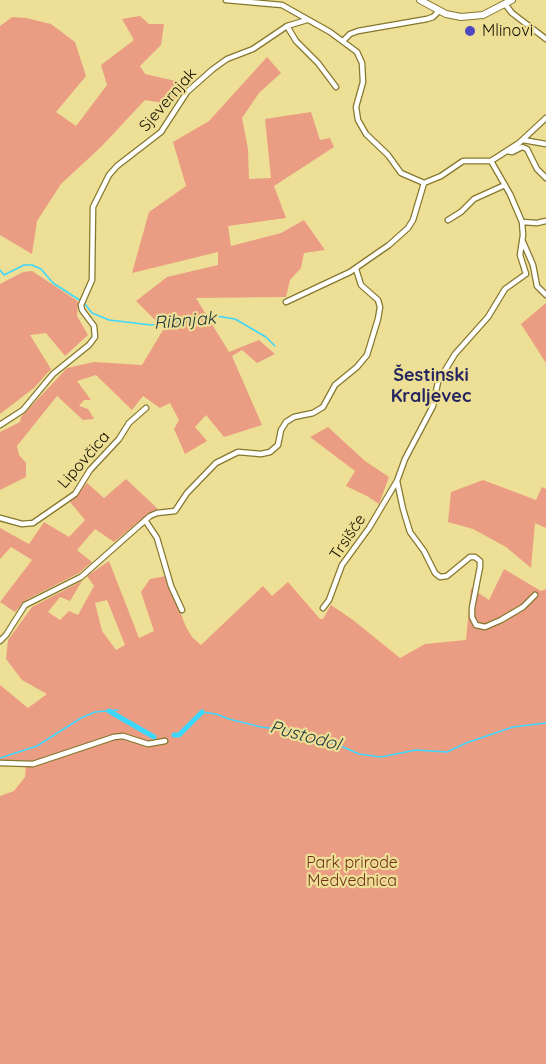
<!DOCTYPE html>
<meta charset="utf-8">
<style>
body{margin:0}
canvas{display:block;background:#eddf95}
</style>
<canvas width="546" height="1064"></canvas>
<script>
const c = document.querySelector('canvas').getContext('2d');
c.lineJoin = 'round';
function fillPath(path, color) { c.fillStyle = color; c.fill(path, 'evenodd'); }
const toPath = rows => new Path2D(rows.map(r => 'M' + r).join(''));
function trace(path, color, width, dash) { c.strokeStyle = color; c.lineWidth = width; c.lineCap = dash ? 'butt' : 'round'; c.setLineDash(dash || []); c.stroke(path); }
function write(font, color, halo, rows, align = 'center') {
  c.font = font + ' Quicksand,sans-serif'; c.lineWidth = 4.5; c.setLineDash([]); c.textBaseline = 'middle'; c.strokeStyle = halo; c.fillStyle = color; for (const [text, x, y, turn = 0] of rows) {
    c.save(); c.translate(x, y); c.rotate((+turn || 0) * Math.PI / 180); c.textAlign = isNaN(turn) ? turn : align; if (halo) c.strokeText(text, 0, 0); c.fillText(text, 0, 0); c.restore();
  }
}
fillPath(toPath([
 [140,16,149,24,164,24,161,45,140,66,145,74,189,84,170,104,145,100,101,147,61,184,37,221,32,254,0,235,0,26,12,17,26,18,51,24,75,42,86,76,56,112,76,126,107,85,101,65,134,40,122,19],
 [267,57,281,73,259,93,242,118,248,149,249,179,271,178,265,119,311,112,320,140,330,138,334,147,274,186,286,218,228,226,231,246,281,233,304,220,325,250,304,253,301,268,290,280,286,297,196,298,229,352,259,340,275,354,257,363,242,350,232,356,262,425,224,437,206,415,195,427,207,441,185,454,174,429,179,420,170,403,160,408,143,396,132,410,96,375,77,381,91,400,84,400,79,406,88,409,94,419,83,420,57,396,17,446,19,455,26,463,26,477,0,490,0,432,20,422,21,417,67,368,94,362,142,365,172,315,155,320,136,301,167,277,218,265,218,252,132,273,149,212,186,186,173,142,209,121],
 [32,271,76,300,78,302,77,316,88,335,65,356,46,333,30,335,51,369,34,388,0,414,0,284,23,272],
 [546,303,546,363,521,324],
 [328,427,365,461,389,477,379,504,367,496,346,486,355,471,310,437],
 [126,479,158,509,143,518,114,542,95,529,77,550,92,562,79,573,26,600,15,612,0,602,32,560,11,547,0,559,0,528,29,544,44,522,69,537,85,520,70,502,87,483,104,498],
 [483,480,536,500,542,487,546,489,546,528,535,523,531,568,506,547,473,529,448,522,451,492],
 [109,561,139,638,154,631,141,592,150,579,166,576,186,627,192,637,201,645,263,586,272,596,288,582,320,619,323,619,331,605,353,620,400,658,425,644,466,640,471,588,489,600,504,569,541,591,546,589,546,1064,0,1064,0,796,14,791,25,777,26,764,0,762,0,685,28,708,47,694,22,680,6,659,8,640,32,607,82,581,70,601,60,597,48,612,60,620,69,611,78,615,94,586,87,576],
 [107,600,125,645,116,650,102,631,95,603]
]), '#eb9d83');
trace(toPath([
 [0,270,4,275,24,265,32,265,41,269,53,283,81,301],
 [85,304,92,313,109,320,151,325,216,316,235,319,266,337,275,346],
 [202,712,216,714,229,719,261,727,292,731,311,742,334,743,359,754,381,757,416,750,447,752,466,743,513,727,546,723],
 [0,758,37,746,81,718,95,712,118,710]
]), '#3dd7fe', 1.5);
trace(toPath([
 [109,711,154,737],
 [174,735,179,735,202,712]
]), '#3dd7fe', 5);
const street = toPath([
 [226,0,282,5,330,32,357,52,362,63,363,82,356,107,358,120,366,134,388,155,401,173,424,183,441,176,463,161,491,161,510,194,522,222,523,235,520,255,526,274,505,289,488,317,455,354,438,382,433,406,405,459,397,481,403,509,410,532,424,551,435,573,440,577,447,576,470,557,475,557,480,561,480,567,472,608,472,617,476,625,485,627,501,620,523,607,535,595],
 [505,4,512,13,546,39],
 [287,26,296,41,318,63,336,87],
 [343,41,350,34,358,31,427,19,433,17,439,11],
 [523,140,546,144],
 [507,151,512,152,522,147,527,149,537,169,546,178],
 [491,161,519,143,546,118],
 [448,220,461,212,474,199,505,185],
 [522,222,537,223,546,221],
 [523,242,533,265,537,286,546,295],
 [286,302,350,272,389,245,408,228,413,220,424,183],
 [0,425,23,410,53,374,89,345,95,337,94,326,82,310,81,305,92,280,93,207,109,175,117,166,161,132,187,92,213,69,227,59,253,49,287,26,307,20],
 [0,518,22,524,33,523,75,494,90,470,119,439,129,423,146,408],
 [145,520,157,538,171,586,182,610],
 [323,608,329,600,342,565,369,528,397,481],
 [0,641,6,635,25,605,81,577,150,516,157,513,175,511,187,493,216,463,238,452,261,454,270,452,278,445,281,430,286,422,294,417,313,413,323,407,335,385,357,367,367,355,378,319,380,307,378,300,361,285,356,269],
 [0,763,33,764,114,737,123,736,148,744,165,741]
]);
const secondary = toPath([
 [420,0,446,14,461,17,483,15,512,0]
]);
trace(street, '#85782e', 7);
trace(secondary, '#85782e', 8);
trace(street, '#fff', 4.5);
trace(secondary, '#fff', 6);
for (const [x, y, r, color] of [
 [470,31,6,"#4e49c0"]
]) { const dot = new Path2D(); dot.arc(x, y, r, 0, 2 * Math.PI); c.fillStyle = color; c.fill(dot); trace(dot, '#eddf95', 2); }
write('16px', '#141000', '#eddf95', [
 ["Mlinovi",482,31]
], 'left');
write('16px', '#141000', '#eddf95', [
 ["Sjevernjak",168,100,-49],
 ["Lipovčica",84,460,-49],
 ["Trsišče",348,537,-56]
]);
write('16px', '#73311b', '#eddf95', [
 ["Park prirode",352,863],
 ["Medvednica",352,881]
]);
write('italic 18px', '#213940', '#eddf95', [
 ["Ribnjak",185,321,-5],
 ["Pustodol",305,736,15]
]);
write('bold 18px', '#26255f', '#eddf95', [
 ["Šestinski",431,376],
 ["Kraljevec",431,397]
]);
</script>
